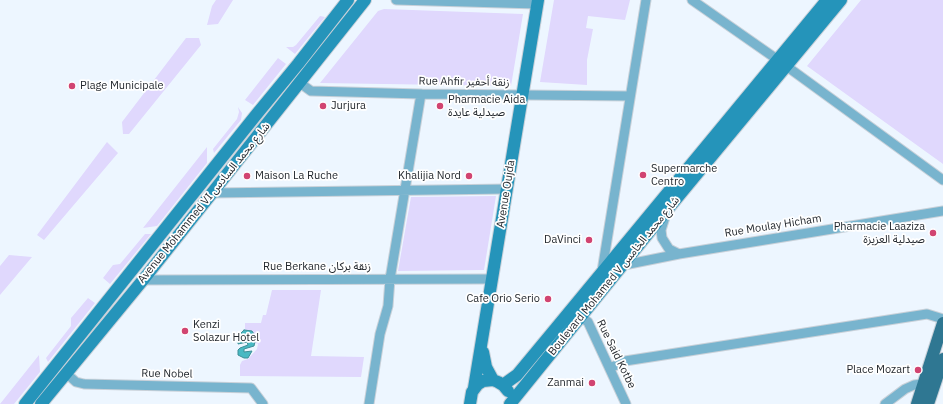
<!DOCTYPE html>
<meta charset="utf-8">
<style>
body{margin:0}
canvas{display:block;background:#edf6ff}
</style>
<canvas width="943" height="404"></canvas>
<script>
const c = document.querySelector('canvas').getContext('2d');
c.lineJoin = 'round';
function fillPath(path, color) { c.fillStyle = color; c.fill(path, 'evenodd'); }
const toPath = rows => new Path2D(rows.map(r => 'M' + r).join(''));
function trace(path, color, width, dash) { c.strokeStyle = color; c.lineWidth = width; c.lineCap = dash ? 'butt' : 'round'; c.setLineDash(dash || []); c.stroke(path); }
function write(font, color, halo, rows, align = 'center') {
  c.font = font + ' "IBM Plex Sans","Noto Sans Arabic",sans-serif'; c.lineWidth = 3.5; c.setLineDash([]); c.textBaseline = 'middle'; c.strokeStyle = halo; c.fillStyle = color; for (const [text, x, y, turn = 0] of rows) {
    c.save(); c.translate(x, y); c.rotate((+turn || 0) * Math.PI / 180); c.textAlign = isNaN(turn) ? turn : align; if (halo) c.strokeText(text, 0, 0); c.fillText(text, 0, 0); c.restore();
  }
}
fillPath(toPath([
 [216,0,233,0,218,24,207,25,212,6],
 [554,0,630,0,625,20,588,16,586,28,593,29,587,60,587,85,540,82],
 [861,0,943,0,943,164,807,66],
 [384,9,523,14,511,86,320,83,378,11],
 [320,16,325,17,295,54,286,47,293,47,296,45],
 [186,38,199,38,201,45,129,134,123,134,122,122],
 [278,58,286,64,253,105,245,100],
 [238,107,242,113,241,120,214,153,213,149,237,119,239,112],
 [107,142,118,153,44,240,37,235],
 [207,147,207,163,157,226,143,228],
 [496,196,484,270,398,271,411,197],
 [145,234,151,234,110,284,103,278,113,265,120,264],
 [9,255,32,257,0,295,0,266],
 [272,290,321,290,311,356,364,357,361,377,240,376,240,365,242,361,248,359,257,349,258,344,257,343,255,344,256,341,248,330,245,330,245,323,261,323,263,315,266,315],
 [88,298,95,303,48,362,46,358,71,326,71,318],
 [39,355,40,372,14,404,0,404]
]), '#e0d8fd');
const water = toPath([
 [244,330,252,331,256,337,254,346,244,349,244,352,252,351,248,358,244,358,238,355,238,350,240,348,248,345,247,342,238,344,239,335,244,330]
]);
fillPath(water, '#48b9c3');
trace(water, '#3d8e96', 1);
const street = toPath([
 [396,0,537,4],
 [692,0,778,60,943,180],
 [300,83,311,91,421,94,629,96],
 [212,193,507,189],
 [666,214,661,230,662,238,669,249,679,254],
 [624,265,679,254,943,211],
 [602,271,646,0],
 [143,280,492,279],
 [581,317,588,322,626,404],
 [610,368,625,361,927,314,943,319],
 [66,373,76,382,84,384,251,388,263,404],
 [369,404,380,334,388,306,390,279,421,94],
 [885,404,905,389,914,385,929,383]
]);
const secondary = toPath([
 [483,352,486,367,493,380],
 [503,385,517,375,556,328,827,0],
 [474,388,538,0],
 [25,404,256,115,298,64,348,0],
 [41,404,143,280,365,0],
 [470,404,472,392,478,384,483,381,493,380,498,382,503,385,508,391],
 [510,404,667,210,841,0]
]);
const primary = toPath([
 [917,404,943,323],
 [928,404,943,359]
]);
trace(street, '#c9d1d9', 11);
trace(secondary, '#c9d1d9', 14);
trace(primary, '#c9d1d9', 14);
trace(street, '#78b4ce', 9);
trace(secondary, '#2594ba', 12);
trace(primary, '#2f7792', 12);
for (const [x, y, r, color] of [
 [72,86,4,"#d14471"],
 [323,106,4,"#d14471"],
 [440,106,4,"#d14471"],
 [643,175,4,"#d14471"],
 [247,176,4,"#d14471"],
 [469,176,4,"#d14471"],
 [933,233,4,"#d14471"],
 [589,240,4,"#d14471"],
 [548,299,4,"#d14471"],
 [185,331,4,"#d14471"],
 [918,370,4,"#d14471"],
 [592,383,4,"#d14471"]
]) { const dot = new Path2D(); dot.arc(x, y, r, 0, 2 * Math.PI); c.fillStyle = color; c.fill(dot); trace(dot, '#fff', 1.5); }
write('11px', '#23282e', '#fff', [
 ["Rue Ahfir زنقة أحفير",464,82,1],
 ["Avenue Oujda",506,194,-81],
 ["Avenue Mohammed VI شارع محمد السادس",204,203,-51],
 ["Rue Moulay Hicham",773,226,-9],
 ["Rue Berkane زنقة بركان",317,267],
 ["Boulevard Mohamed V شارع محمد الخامس",614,276,-51],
 ["Rue Said Kotbe",616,354,64],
 ["Rue Nobel",167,374,1]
]);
write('11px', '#23282e', '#fff', [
 ["Plage Municipale",80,86],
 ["Pharmacie Aida",448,100],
 ["صيدلية عايدة",448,113],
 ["Jurjura",331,106],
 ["Supermarche",651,169],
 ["Centro",651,182],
 ["Maison La Ruche",255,176],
 ["Khalijia Nord",461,176,"right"],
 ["Pharmacie Laaziza",925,227,"right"],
 ["صيدلية العزيزة",925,240,"right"],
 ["DaVinci",581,240,"right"],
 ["Cafe Orio Serio",540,299,"right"],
 ["Kenzi",193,325],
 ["Solazur Hotel",193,338],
 ["Place Mozart",910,370,"right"],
 ["Zanmai",584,383,"right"]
], 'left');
</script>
